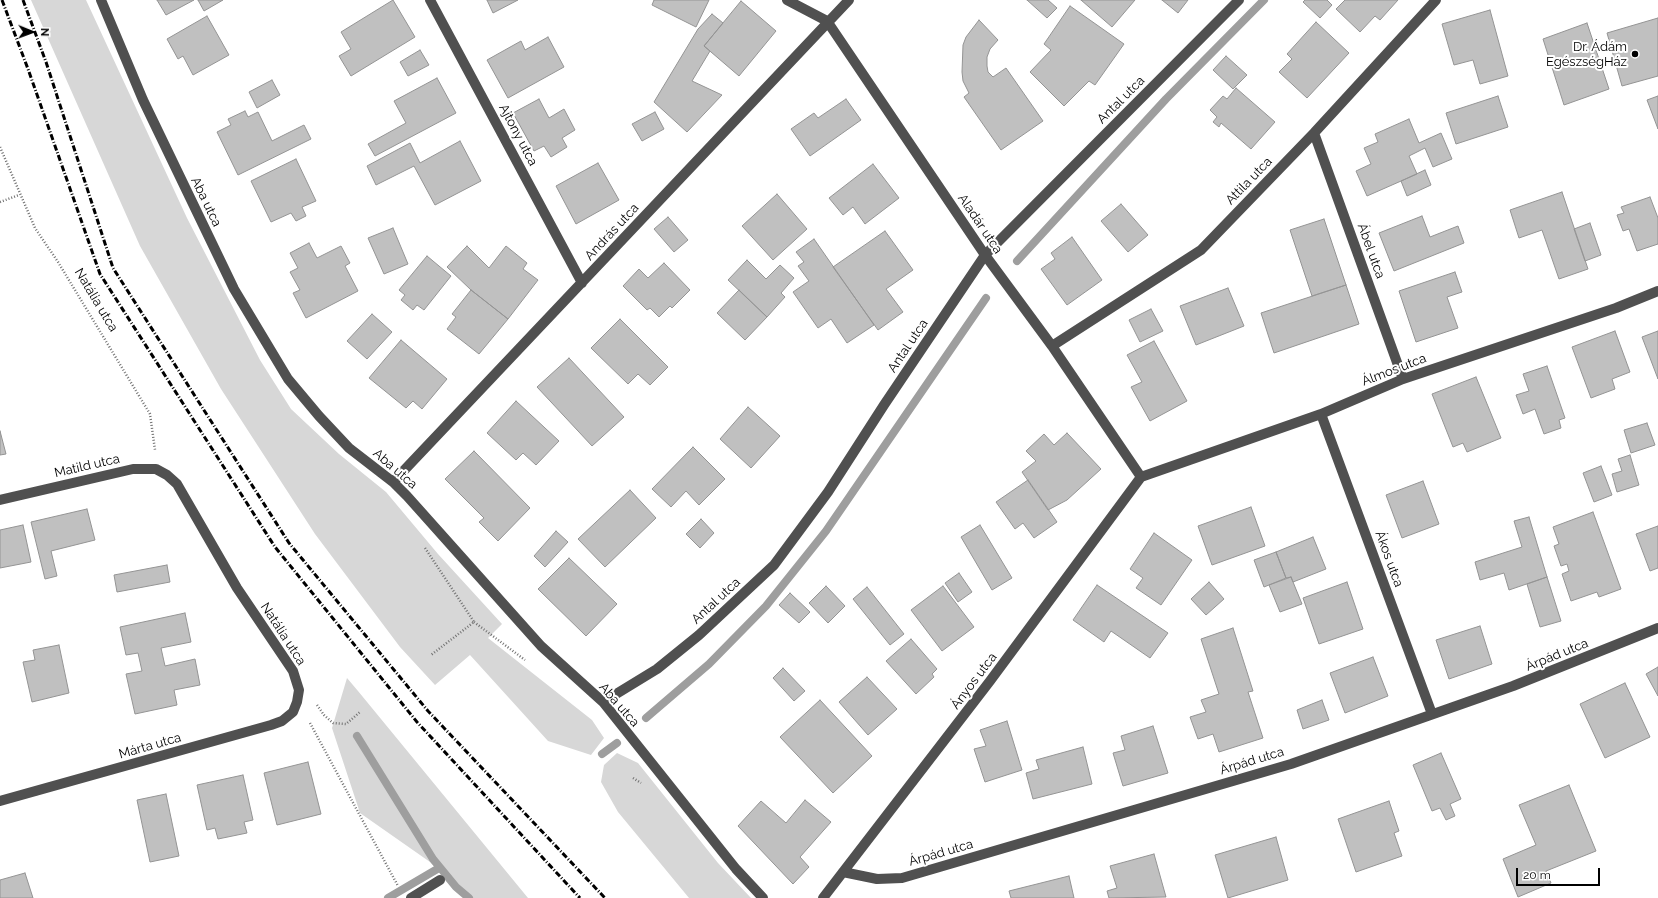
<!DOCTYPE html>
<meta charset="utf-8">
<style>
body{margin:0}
#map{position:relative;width:1658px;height:898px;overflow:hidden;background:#fff;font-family:Raleway,sans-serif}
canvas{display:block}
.north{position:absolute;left:12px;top:12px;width:40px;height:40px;-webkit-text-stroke:3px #fff;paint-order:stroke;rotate:91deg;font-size:11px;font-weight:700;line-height:16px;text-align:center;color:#000}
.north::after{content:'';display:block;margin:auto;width:14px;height:18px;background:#000;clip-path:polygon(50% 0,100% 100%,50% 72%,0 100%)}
.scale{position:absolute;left:1516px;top:868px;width:84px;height:18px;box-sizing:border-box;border:2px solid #000;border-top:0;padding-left:5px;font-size:12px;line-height:14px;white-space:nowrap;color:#000;-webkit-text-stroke:3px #fff;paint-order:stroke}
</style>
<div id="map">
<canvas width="1658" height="898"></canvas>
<div class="north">N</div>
<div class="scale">20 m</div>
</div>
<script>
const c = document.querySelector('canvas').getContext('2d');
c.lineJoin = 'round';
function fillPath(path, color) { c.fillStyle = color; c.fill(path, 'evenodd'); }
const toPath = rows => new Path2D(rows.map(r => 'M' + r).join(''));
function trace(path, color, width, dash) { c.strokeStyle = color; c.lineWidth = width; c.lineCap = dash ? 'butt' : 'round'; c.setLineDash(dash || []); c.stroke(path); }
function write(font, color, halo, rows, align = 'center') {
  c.font = font + ' Raleway,sans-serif'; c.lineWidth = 4; c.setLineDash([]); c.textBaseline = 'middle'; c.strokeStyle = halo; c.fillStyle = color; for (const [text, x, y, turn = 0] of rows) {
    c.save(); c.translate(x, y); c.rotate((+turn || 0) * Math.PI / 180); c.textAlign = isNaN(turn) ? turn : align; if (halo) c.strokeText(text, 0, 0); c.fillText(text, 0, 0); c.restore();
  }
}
fillPath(toPath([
 [31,0,86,0,187,218,260,360,291,409,339,454,386,492,438,554,502,624,488,638,592,720,604,738,591,755,548,741,470,655,435,685,400,647,315,534,221,389,140,246],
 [347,678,358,691,528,898,465,898,430,862,360,813,332,728],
 [617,753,638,763,718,863,751,898,689,898,618,812,601,782,604,765]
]), '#d7d7d7');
trace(toPath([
 [1017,261,1166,99,1264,0],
 [646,718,709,664,766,606,826,531,986,298],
 [357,736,433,859,456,887,469,898],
 [602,754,617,743],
 [388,898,439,868]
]), '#9e9e9e', 8);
const building = toPath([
 [157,0,194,0,166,15,157,0],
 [198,0,223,0,204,11,198,0],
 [393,0,415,37,351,76,339,56,351,49,341,32,393,0],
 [487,0,518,0,493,13,487,0],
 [654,0,709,0,696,27,652,5,654,0],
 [1027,0,1048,0,1057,8,1047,18,1027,0],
 [1081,0,1135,0,1112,27,1081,0],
 [1162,0,1188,0,1178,13,1162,0],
 [1305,0,1327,0,1332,5,1320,18,1303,2,1305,0],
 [1345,0,1398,0,1380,20,1375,16,1360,32,1336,9,1345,0],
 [741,1,776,31,739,76,704,46,741,1],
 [1070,6,1124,44,1095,85,1089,81,1064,106,1030,72,1051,50,1044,44,1070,6],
 [1490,10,1508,76,1480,84,1473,60,1454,65,1442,24,1490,10],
 [712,14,723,23,704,46,710,51,692,81,722,95,687,132,654,102,698,29,712,14],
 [207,16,229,55,193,75,183,56,178,59,167,39,207,16],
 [1658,18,1658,76,1622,86,1607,33,1658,18],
 [979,20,998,40,990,49,987,57,987,66,988,72,993,77,1006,68,1043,121,1001,150,964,97,969,93,963,81,962,72,963,45,966,37,979,20],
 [1316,22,1349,53,1307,98,1279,72,1292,59,1287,54,1316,22],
 [1587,23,1609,89,1564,105,1543,39,1587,23],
 [548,37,564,67,508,98,487,60,521,41,525,50,548,37],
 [420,50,429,65,408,76,400,62,420,50],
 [1226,56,1247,75,1233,89,1213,70,1226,56],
 [437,78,456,113,375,156,368,144,406,123,394,101,437,78],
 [272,80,280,95,257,108,249,92,272,80],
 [1236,88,1275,122,1251,149,1221,123,1219,127,1213,122,1217,117,1210,110,1223,96,1227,99,1236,88],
 [1498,96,1508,127,1456,144,1446,113,1498,96],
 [1658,96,1658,129,1647,100,1658,96],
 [539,99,549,118,564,109,575,130,562,138,567,147,551,157,544,146,534,151,513,113,539,99],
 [846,99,861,120,810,156,791,129,814,113,818,118,846,99],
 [245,111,248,117,258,112,272,141,304,125,311,139,238,175,217,132,231,125,228,119,245,111],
 [655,112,664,129,642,141,632,124,655,112],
 [1409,119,1419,143,1441,133,1452,159,1433,167,1425,148,1409,156,1417,174,1367,196,1356,171,1371,164,1364,148,1378,142,1375,134,1409,119],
 [460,141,481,181,435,205,414,166,376,185,367,166,410,143,420,163,460,141],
 [296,159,316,201,302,207,306,216,296,221,291,213,271,222,251,181,296,159],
 [598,163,619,200,576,224,556,186,598,163],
 [873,164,899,198,865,224,853,207,843,215,829,198,873,164],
 [1425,170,1431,185,1407,196,1401,181,1425,170],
 [1562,192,1588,269,1559,279,1542,230,1519,238,1510,210,1562,192],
 [777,194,807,229,773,260,742,226,777,194],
 [1650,197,1658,218,1658,244,1637,251,1629,229,1623,231,1617,215,1624,213,1621,207,1650,197],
 [1121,204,1148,235,1128,252,1101,221,1121,204],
 [1422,216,1430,237,1458,226,1464,243,1394,271,1379,233,1422,216],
 [668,217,688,240,674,252,654,229,668,217],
 [1324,219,1346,285,1312,296,1290,230,1324,219],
 [1590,223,1601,255,1585,261,1574,229,1590,223],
 [393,228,408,264,384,274,368,238,393,228],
 [885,231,913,270,886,289,903,312,878,330,833,267,885,231],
 [1072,237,1102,280,1067,305,1041,269,1055,259,1051,253,1072,237],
 [814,239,874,325,847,343,831,319,818,328,793,292,809,281,798,266,804,262,796,252,814,239],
 [309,243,317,258,341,246,350,263,345,266,358,291,306,318,293,293,300,290,290,272,298,268,290,253,309,243],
 [467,246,489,268,506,246,527,263,523,269,538,280,508,319,471,290,447,267,467,246],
 [427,256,451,276,424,310,417,305,413,310,401,300,405,295,399,290,427,256],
 [747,260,766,279,780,265,794,278,781,293,785,297,767,317,728,280,747,260],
 [664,263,690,290,672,308,670,306,659,317,650,308,647,310,623,286,639,269,648,278,664,263],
 [1455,272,1462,292,1447,297,1458,328,1416,342,1399,291,1455,272],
 [1346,285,1359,324,1274,353,1261,313,1346,285],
 [1228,288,1244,326,1196,345,1180,306,1228,288],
 [471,290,508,319,479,354,447,329,456,317,452,314,471,290],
 [739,290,767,317,745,340,717,313,739,290],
 [1151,309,1163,331,1140,342,1129,320,1151,309],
 [372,314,392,332,367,359,347,341,372,314],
 [620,319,668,367,650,385,638,374,628,384,591,348,620,319],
 [1615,331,1630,372,1612,379,1615,389,1591,398,1572,347,1615,331],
 [1658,331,1658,379,1642,337,1658,331],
 [401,340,447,379,422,409,413,401,406,408,369,378,401,340],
 [1154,341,1187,401,1150,421,1131,387,1142,382,1127,355,1154,341],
 [569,358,624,417,592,446,537,387,569,358],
 [1547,366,1565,418,1559,420,1561,428,1544,434,1535,409,1523,414,1516,395,1529,391,1523,374,1547,366],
 [1476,377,1501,438,1467,452,1463,443,1453,447,1432,394,1476,377],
 [516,401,559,441,536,465,523,453,516,460,487,433,516,401],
 [748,407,780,436,751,468,720,439,748,407],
 [1647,423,1655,445,1631,453,1624,430,1647,423],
 [0,431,6,454,0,455,0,431],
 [1067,433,1101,469,1067,500,1048,510,1022,472,1036,461,1026,451,1044,434,1054,445,1067,433],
 [693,447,725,479,699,505,686,491,671,507,652,489,693,447],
 [474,451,530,508,498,541,479,522,484,518,445,479,474,451],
 [1630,455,1639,485,1617,492,1612,474,1622,471,1618,459,1630,455],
 [1601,466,1612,495,1594,502,1583,473,1601,466],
 [1028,480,1057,522,1034,538,1023,523,1015,529,996,502,1028,480],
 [1423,481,1439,524,1402,538,1386,495,1423,481],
 [630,490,656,518,605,567,578,539,630,490],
 [1251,507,1265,546,1212,565,1198,526,1251,507],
 [87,509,95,540,51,551,57,576,45,579,31,522,87,509],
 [1593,512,1621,589,1599,597,1597,592,1571,601,1562,574,1569,571,1567,564,1561,566,1554,546,1559,544,1553,527,1593,512],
 [1529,517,1547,577,1509,590,1504,573,1480,580,1475,562,1522,547,1514,521,1529,517],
 [701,519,714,533,700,548,686,534,701,519],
 [23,525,31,562,0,568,0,530,23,525],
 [980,525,1012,578,992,590,961,537,980,525],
 [1658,526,1658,568,1650,571,1636,534,1658,526],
 [556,531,568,542,545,567,534,556,556,531],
 [1154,533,1192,560,1161,605,1136,588,1143,578,1130,569,1154,533],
 [1313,537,1326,569,1293,582,1291,577,1286,578,1276,552,1313,537],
 [1276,552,1286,578,1264,587,1254,560,1276,552],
 [569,558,617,604,586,636,538,589,569,558],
 [167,565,170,582,117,592,114,575,167,565],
 [959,573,972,592,958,602,945,583,959,573],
 [1291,577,1302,604,1280,612,1269,585,1291,577],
 [1547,577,1561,621,1540,627,1527,584,1547,577],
 [1209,582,1224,599,1206,615,1191,599,1209,582],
 [1347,582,1363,629,1319,644,1303,598,1347,582],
 [1097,585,1168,633,1150,658,1111,631,1104,642,1073,620,1097,585],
 [826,586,845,606,828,623,809,603,826,586],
 [943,586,974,627,942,651,911,610,943,586],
 [867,587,904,634,890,645,853,599,867,587],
 [790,593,810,612,799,623,779,605,790,593],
 [185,613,191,642,161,648,165,666,195,659,200,685,174,690,177,705,135,714,126,674,142,671,138,653,126,655,120,627,185,613],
 [1480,626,1492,664,1449,679,1436,640,1480,626],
 [1233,628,1253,691,1248,692,1263,738,1219,752,1213,734,1198,739,1190,717,1206,712,1201,700,1219,694,1201,639,1233,628],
 [911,639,937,669,932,674,934,677,916,694,886,661,911,639],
 [59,645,69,693,32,702,23,662,35,660,33,650,59,645],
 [1373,657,1388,696,1345,713,1330,673,1373,657],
 [1658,667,1658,696,1646,674,1658,667],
 [783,668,805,691,794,701,773,678,783,668],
 [867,677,897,709,868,735,839,702,867,677],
 [1625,683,1650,737,1605,758,1580,704,1625,683],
 [820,700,872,756,833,793,780,737,820,700],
 [1322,700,1329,720,1303,729,1297,710,1322,700],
 [1007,721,1022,770,985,782,974,749,986,746,980,730,1007,721],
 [1153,726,1168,773,1123,786,1113,753,1125,750,1121,736,1153,726],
 [1083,747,1092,784,1033,799,1026,773,1039,769,1036,760,1083,747],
 [1441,753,1461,799,1450,804,1455,816,1446,820,1440,808,1432,811,1413,765,1441,753],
 [308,762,321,814,277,825,264,773,308,762],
 [243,775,253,820,244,822,247,833,218,839,215,828,207,830,197,785,243,775],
 [1569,785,1596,851,1546,871,1551,883,1518,897,1503,859,1536,845,1519,805,1569,785],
 [166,794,179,856,150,862,137,800,166,794],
 [805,800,831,822,800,857,809,867,793,884,738,826,761,801,786,823,805,800],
 [1389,801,1399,831,1394,833,1402,856,1356,872,1338,819,1389,801],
 [1276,837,1288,880,1228,898,1215,855,1276,837],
 [1154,854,1166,897,1109,898,1107,891,1117,888,1110,866,1154,854],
 [25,873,33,898,0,898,0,880,25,873],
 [1069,876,1074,898,1011,898,1009,891,1069,876]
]);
fillPath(building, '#c0c0c0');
trace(building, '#949494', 1);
trace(toPath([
 [0,147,35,228,58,262,150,414,155,450],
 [0,202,19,195],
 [425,548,474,622,431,655],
 [474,622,525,660],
 [317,705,324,715,333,723,346,724,360,712],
 [310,723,398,886],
 [633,778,641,783]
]), '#727272', 2.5, [1, 2]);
trace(toPath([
 [101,0,143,100,234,289,288,379,319,416,349,448,393,482,407,496,541,646,603,702,736,869,763,898],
 [430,0,582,283],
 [787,0,827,21,985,255,1052,346,1141,477],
 [1314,133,1403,379],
 [1052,346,1201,250,1314,133,1436,0],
 [1321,414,1432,714],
 [1141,477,1321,414,1403,379,1616,308,1658,291],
 [393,482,849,0],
 [0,500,133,469,156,469,167,475,177,484,237,588,293,671,299,690,297,702,293,712,282,721,271,725,0,801],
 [603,702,657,669,699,635,774,565,828,492,884,405,985,255,1239,0],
 [843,872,877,879,902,878,1291,764,1513,686,1658,628],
 [411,898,440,880],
 [823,898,990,681,1141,477]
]), '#505050', 10);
trace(toPath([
 [2,0,28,69,100,274,275,547,417,722,580,898],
 [23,0,46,62,113,268,289,543,428,711,605,898]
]), '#000', 3, [6, 2, 1, 2]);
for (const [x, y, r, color] of [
 [1635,54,4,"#000"]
]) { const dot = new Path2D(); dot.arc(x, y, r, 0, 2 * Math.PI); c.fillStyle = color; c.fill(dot); trace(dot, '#fff', 1.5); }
write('13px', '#000', '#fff', [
 ["Dr. Ádám",1627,47],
 ["EgészségHáz",1627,62]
], 'right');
write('13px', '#000', '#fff', [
 ["Antal utca",1121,100,-45],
 ["Ajtony utca",518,135,62],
 ["Attila utca",1249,181,-46],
 ["Aba utca",206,202,64],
 ["Aladár utca",980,224,56],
 ["András utca",612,232,-47],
 ["Ábel utca",1371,251,70],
 ["Natália utca",96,300,59],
 ["Antal utca",908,346,-56],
 ["Álmos utca",1394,370,-21],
 ["Matild utca",87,466,-13],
 ["Aba utca",395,469,41],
 ["Ákos utca",1389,559,70],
 ["Antal utca",716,601,-43],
 ["Natália utca",283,634,57],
 ["Árpád utca",1557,655,-22],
 ["Ányos utca",974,681,-53],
 ["Aba utca",619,705,49],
 ["Márta utca",150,746,-16],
 ["Árpád utca",1252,761,-17],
 ["Árpád utca",941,853,-16]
]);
</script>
